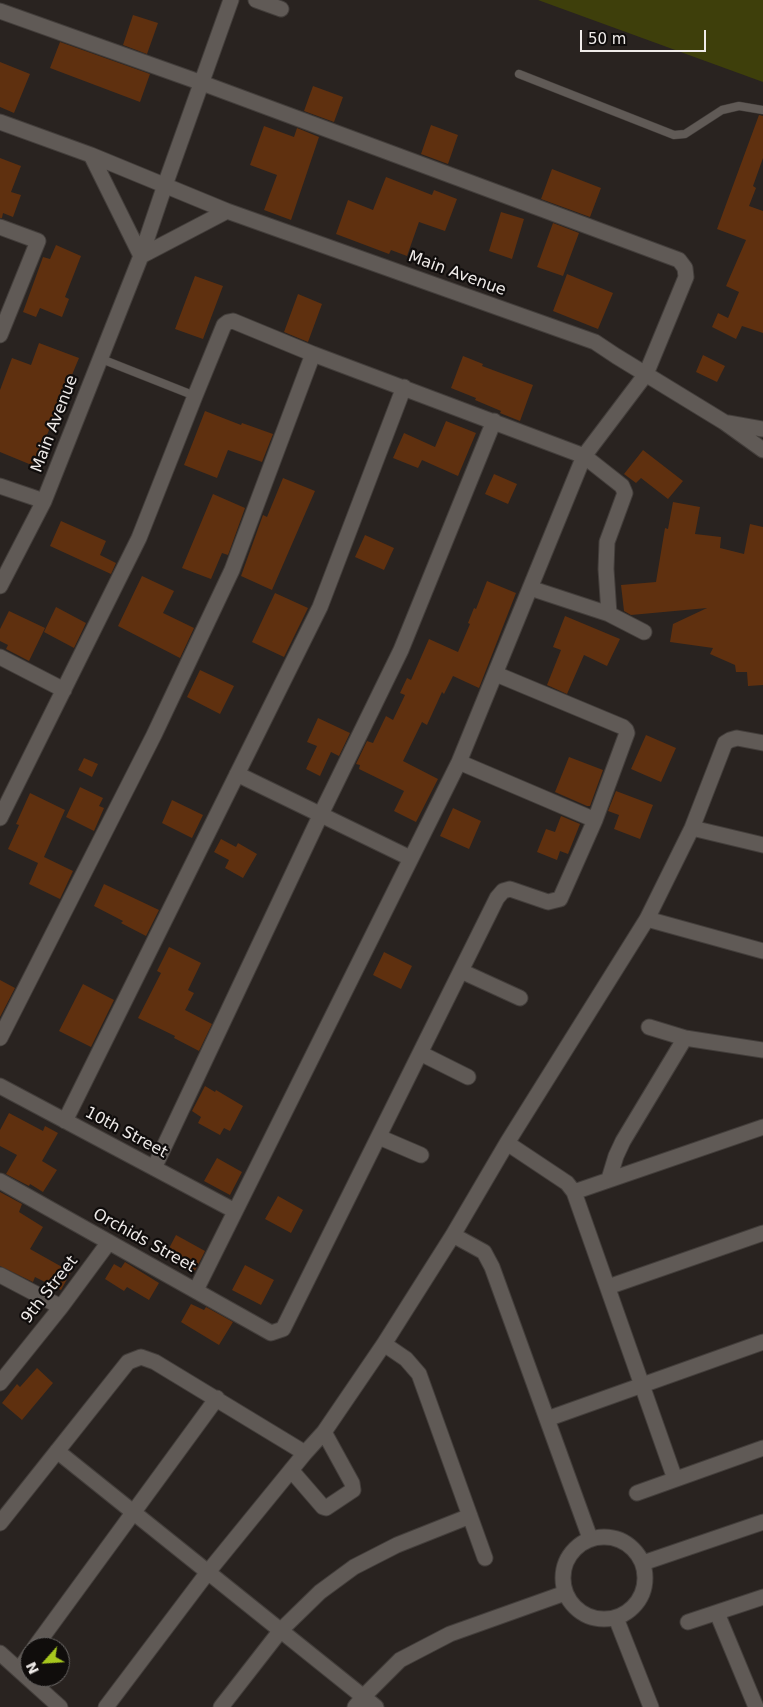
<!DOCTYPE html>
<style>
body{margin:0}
#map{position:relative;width:763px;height:1707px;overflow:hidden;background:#292320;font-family:"DejaVu Sans",sans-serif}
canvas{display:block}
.north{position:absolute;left:20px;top:1637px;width:50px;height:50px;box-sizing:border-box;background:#100d0c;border:1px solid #696664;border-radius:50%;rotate:244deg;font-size:14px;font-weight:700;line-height:20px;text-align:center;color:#efebe9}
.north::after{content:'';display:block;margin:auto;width:18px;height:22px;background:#a7c71e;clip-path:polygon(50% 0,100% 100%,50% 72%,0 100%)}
.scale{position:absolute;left:580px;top:30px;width:126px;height:22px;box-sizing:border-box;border:2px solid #efebe9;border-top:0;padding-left:6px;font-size:15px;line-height:18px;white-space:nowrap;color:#efebe9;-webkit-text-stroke:4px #100d0c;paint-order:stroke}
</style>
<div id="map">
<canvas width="763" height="1707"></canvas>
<div class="north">N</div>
<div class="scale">50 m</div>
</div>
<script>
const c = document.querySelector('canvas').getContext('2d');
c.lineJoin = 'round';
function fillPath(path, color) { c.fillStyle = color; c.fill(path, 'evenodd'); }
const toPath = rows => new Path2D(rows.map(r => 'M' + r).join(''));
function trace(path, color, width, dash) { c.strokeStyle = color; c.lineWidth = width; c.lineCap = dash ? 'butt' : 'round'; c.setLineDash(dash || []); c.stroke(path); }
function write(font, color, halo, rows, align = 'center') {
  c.font = font + ' "DejaVu Sans",sans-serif'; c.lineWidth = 4.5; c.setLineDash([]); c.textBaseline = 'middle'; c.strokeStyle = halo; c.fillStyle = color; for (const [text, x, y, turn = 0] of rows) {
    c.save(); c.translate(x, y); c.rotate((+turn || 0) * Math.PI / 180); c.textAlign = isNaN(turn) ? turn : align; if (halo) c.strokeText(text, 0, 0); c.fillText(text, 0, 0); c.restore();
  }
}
fillPath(toPath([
 [538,0,763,0,763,82]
]), '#3e3f0b');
fillPath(toPath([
 [133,15,158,23,147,54,123,45],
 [60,42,150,74,140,102,50,68],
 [0,62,30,74,14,113,0,107],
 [313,86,343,97,334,122,304,111],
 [759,115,763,116,763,158,753,186,756,188,749,206,763,211,763,333,742,326,736,339,712,327,718,313,728,318,739,292,726,286,746,240,717,229],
 [431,125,458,135,448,164,421,154],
 [264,126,294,137,297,128,319,137,291,220,264,210,277,175,250,165],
 [0,158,21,166,11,192,21,195,13,217,3,213,2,218,0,218],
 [552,169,601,188,590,217,541,199],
 [386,177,432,195,434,190,457,199,445,231,419,222,407,256,391,250,389,254,336,234,348,200,373,210],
 [501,212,524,219,512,259,489,251],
 [553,223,579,233,563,276,537,267],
 [56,245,81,256,65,297,69,299,62,317,40,308,36,317,23,312,43,257,50,259],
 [567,274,613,293,598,329,553,311],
 [195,276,223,286,203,339,175,329],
 [298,294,322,304,308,342,284,332],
 [39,343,79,358,34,466,0,452,0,390,12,358,31,365],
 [703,355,725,366,717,382,696,372],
 [463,356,483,364,482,366,533,385,520,421,500,413,501,411,475,400,476,398,451,388],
 [205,411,241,425,242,423,273,434,262,462,228,450,217,478,184,465],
 [446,421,476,433,458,476,422,460,418,468,393,458,404,433,435,447],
 [643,450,683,481,668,499,641,478,636,483,624,474],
 [494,474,517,484,508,504,485,494],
 [283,478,315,491,272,590,241,576,263,515,267,517],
 [213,494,245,508,228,555,222,553,211,579,182,568],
 [673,502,700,507,695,534,721,537,720,548,744,554,750,524,763,527,763,685,748,686,747,672,736,672,735,665,710,654,713,648,670,642,673,624,707,608,631,615,624,611,621,585,656,582,665,528,668,529],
 [61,521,106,541,100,555,116,563,111,574,50,546],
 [365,535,394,548,384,570,355,557],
 [142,576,174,591,163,613,194,628,180,658,118,626],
 [487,581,516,593,479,688,453,676,444,694,442,692,427,725,422,722,403,761,438,779,416,822,394,811,404,791,359,769,360,765,356,764,367,741,373,743,386,716,393,720,405,695,400,693,407,678,411,680,429,639,458,652,470,624,468,623,474,608,476,609],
 [275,593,308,608,284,657,252,642],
 [56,607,86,623,74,648,44,632],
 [9,611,45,628,29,661,6,649,8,645,0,641,0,629],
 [565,616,620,639,607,666,584,655,567,694,547,685,561,650,553,647],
 [200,670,234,686,220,714,187,697],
 [318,718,350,733,339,756,331,752,320,776,306,769,317,746,307,742],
 [646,735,676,748,661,782,631,769],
 [569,757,603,770,590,806,587,806,555,792],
 [84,758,98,764,92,777,78,770],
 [80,787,103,798,99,806,104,808,94,831,66,817],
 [616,791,653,805,640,839,614,829,619,815,608,811],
 [30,793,65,810,44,857,73,871,60,899,29,884,38,863,8,849,19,825,16,824],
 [172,800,203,815,192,838,162,823],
 [453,808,481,821,469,849,440,836],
 [561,816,580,824,568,854,560,851,557,860,537,852,546,829,555,832],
 [221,839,236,847,238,843,257,854,243,878,225,868,229,860,214,852],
 [104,884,159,910,146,936,121,923,123,921,94,906],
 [169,947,201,963,188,990,194,993,185,1010,212,1024,199,1051,174,1038,175,1036,138,1018,161,973,157,971],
 [384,952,412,966,401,989,373,975],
 [0,980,15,988,0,1017],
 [83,984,114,1000,91,1047,59,1031],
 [205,1086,215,1092,216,1090,243,1106,230,1131,224,1128,220,1135,198,1123,201,1117,192,1111],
 [9,1113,43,1131,45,1126,58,1133,42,1161,57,1170,43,1192,30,1184,29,1186,6,1174,17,1155,0,1146,0,1130],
 [217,1158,242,1172,230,1195,204,1181],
 [0,1192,22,1204,19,1212,43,1227,30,1249,71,1272,61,1290,35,1277,33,1282,0,1266],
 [278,1196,303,1210,291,1233,265,1219],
 [176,1235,205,1251,195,1271,165,1256],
 [125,1262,159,1283,149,1300,127,1287,124,1291,105,1279,114,1264,121,1268],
 [245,1265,274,1280,261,1305,232,1290],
 [191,1304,204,1310,206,1307,233,1322,219,1345,181,1322],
 [37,1368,53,1383,22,1420,2,1403,17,1384,20,1387]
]), '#5f300f');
const lane = toPath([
 [519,74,674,135,685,134,722,110,739,106,763,110],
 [99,358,195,396]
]);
const street = toPath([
 [256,0,281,9],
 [0,11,202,83,679,260,685,268,686,277,646,374,584,456,459,762,196,1290],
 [0,122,91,155,227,211,595,342,616,356,724,422,763,450],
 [91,155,141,256,227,211],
 [0,227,38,241,0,335],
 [728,423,763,429],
 [0,486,44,501],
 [0,586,44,501,141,256,165,185,231,0],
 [609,614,644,632],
 [0,657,64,690],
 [459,762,595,820,627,733,626,730,623,727,496,674],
 [237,774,410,858],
 [0,818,139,538,195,396,224,325,228,322,233,321,313,354,584,456,622,486,625,493,607,542,606,569,609,614,530,588],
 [692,828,763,845],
 [647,919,763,951],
 [461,971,520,998],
 [649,1027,685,1038,763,1050],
 [0,1038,154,735,232,570,313,354],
 [420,1053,468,1077],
 [0,1086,235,1211],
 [65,1121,320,607,404,387],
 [379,1137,421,1155],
 [507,1143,567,1183,574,1192,675,1479],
 [154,1168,321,814,401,650,494,421],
 [609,1179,616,1156,623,1141,685,1038],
 [0,1181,271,1333,283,1329,497,898,503,891,510,889,548,902,560,899,595,820],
 [574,1192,763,1127],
 [453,1235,484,1252,492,1267,590,1538],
 [0,1275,61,1307],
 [608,1287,763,1233],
 [384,1344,406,1359,419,1374,485,1558],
 [0,1383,61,1307,109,1242],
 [547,1419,763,1342],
 [57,1451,376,1707],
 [291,1470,323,1507,326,1508,353,1490,352,1483,324,1432],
 [637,1493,763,1448],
 [0,1523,128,1362,141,1357,155,1362,305,1453],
 '563 1578a41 41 0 1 1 82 0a41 41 0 1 1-82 0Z',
 [643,1563,763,1522],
 [717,1613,756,1707],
 [616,1618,651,1707],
 [688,1622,763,1597],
 [35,1647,217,1398],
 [0,1653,60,1707],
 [19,1670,30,1654],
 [106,1707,208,1572,305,1453,324,1432,384,1344,453,1235,507,1143,647,919,692,828,725,743,730,740,737,738,763,743],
 [221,1707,281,1630,320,1592,354,1567,397,1545,470,1516],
 [355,1707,364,1696,400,1660,450,1634,565,1593]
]);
trace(lane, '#433e3b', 9);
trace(street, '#433e3b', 17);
trace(lane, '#605a56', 8);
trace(street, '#605a56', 15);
write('16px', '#efebe9', '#100d0c', [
 ["Main Avenue",457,274,20],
 ["Main Avenue",55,424,-69],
 ["10th Street",126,1133,28],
 ["Orchids Street",144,1241,29],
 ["9th Street",50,1290,-52]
]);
</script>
